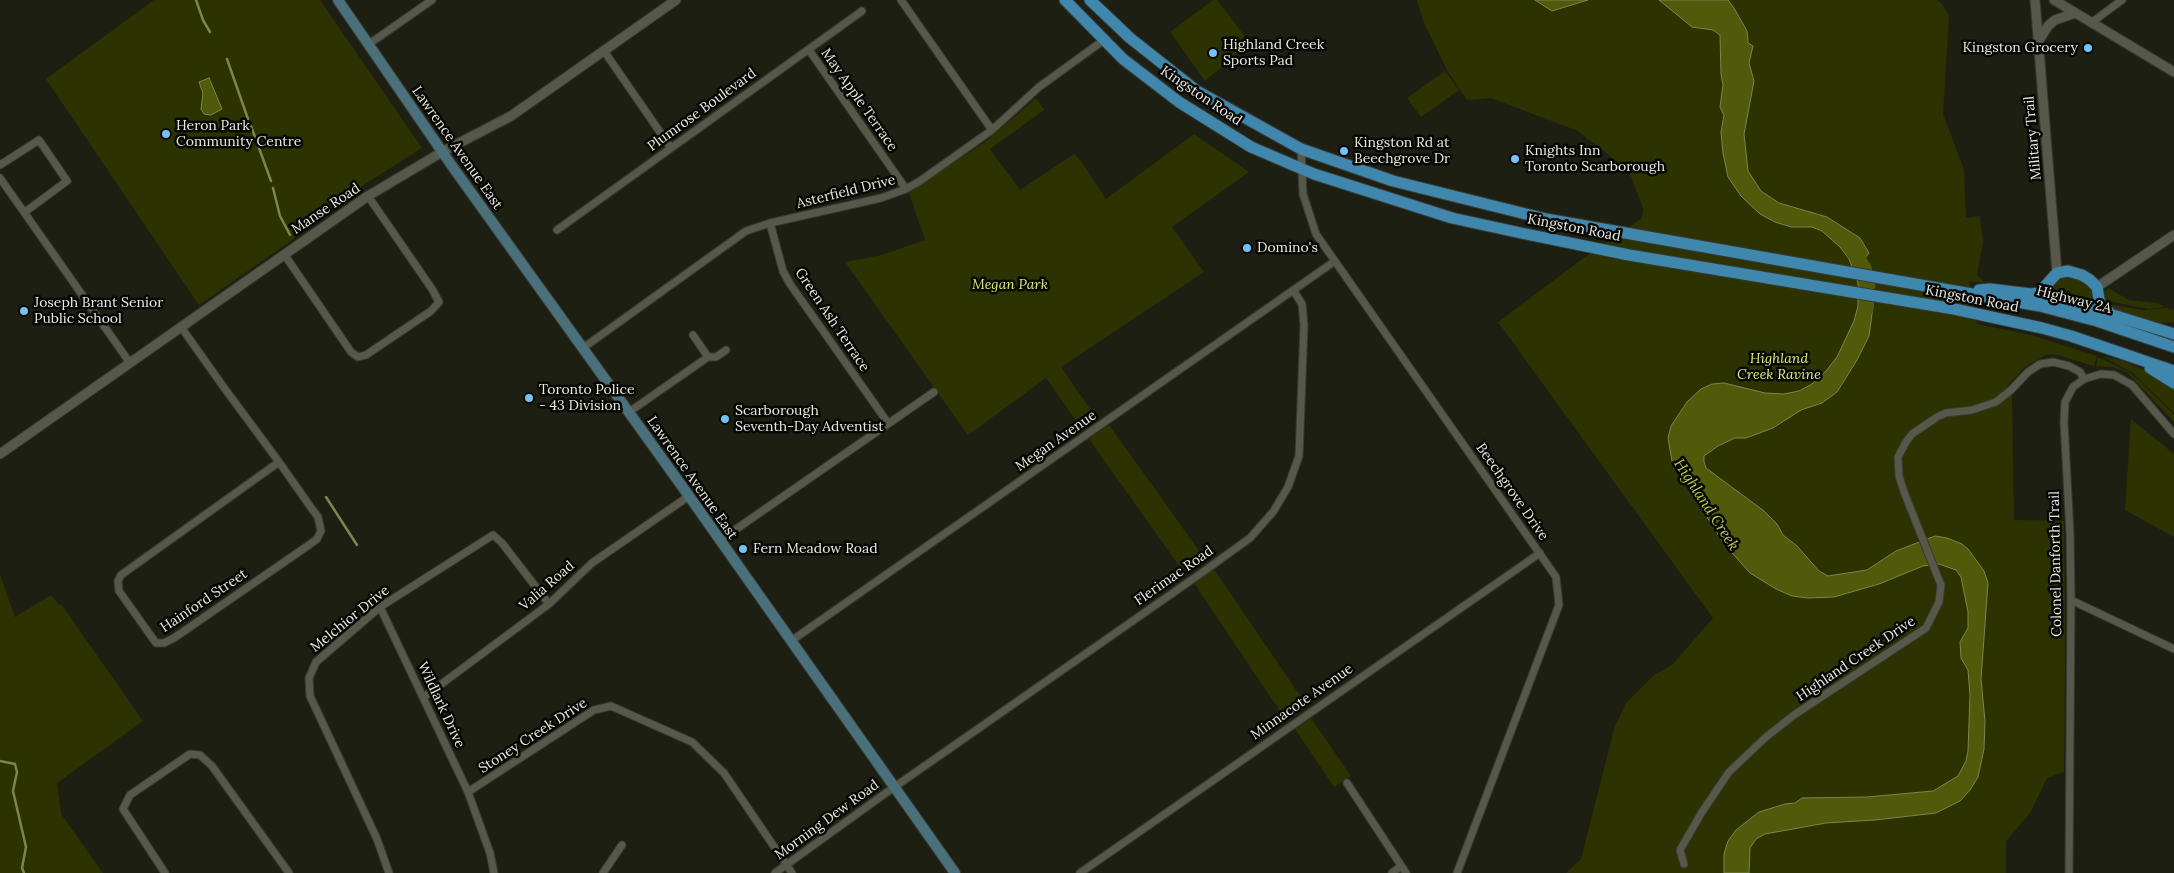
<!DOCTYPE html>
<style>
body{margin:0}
canvas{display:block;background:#1d1f13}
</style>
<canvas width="2174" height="873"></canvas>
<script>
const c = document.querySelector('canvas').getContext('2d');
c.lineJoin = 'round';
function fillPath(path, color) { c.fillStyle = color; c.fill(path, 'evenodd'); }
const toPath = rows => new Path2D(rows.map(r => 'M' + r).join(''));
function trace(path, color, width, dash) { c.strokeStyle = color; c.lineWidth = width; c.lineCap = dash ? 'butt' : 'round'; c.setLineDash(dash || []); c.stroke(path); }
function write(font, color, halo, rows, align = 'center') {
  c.font = font + ' Lora,serif'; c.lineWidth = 5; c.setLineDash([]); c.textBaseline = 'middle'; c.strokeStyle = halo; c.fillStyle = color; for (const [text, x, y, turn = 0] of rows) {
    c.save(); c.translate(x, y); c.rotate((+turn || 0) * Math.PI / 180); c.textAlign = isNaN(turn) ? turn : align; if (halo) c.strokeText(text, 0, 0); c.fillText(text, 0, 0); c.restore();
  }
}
fillPath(toPath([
 [154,0,320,0,422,148,365,184,288,243,199,305,46,79],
 [1213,0,1217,0,1250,43,1205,81,1170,32],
 [1417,0,1937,0,1942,4,1949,15,1943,114,1964,170,1966,218,1980,216,1983,242,1977,275,1985,283,1969,281,1977,324,2031,335,2097,356,2094,366,2054,354,2045,355,2025,367,2007,386,2012,395,2014,520,2064,521,2065,659,2064,772,2047,778,2030,813,2006,841,2006,873,1566,873,1581,859,1615,726,1626,703,1654,675,1672,665,1713,618,1498,322,1581,260,1642,218,1643,208,1629,171,1578,131,1491,98,1467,100,1447,70,1424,23],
 [1445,71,1459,90,1421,117,1407,98],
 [1036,98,1044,110,990,149,1020,190,1074,154,1081,161,1106,199,1194,134,1249,172,1172,227,1204,272,1061,367,1097,419,1082,429,1046,378,968,435,845,262,882,255,925,240,909,193,985,142],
 [2068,276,2088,284,2094,298,2089,299,2070,294,2070,291,2066,290,2065,293,2050,289,2058,279],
 [2108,288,2129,300,2157,303,2165,307,2148,309,2109,301,2104,299,2103,293],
 [2106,304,2144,310,2167,308,2174,310,2174,322,2160,323,2118,313],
 [2102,356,2123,361,2153,374,2174,388,2174,413,2133,373],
 [2098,357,2127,371,2141,382,2174,415,2174,422,2127,372,2112,367,2096,366],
 [2131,419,2174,454,2174,537,2125,510],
 [1109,425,1205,559,1185,574,1089,439],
 [1214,569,1307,706,1286,720,1194,583],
 [0,575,15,617,51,595,59,605,61,604,143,721,57,783,61,814,103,873,0,873],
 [1311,718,1351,776,1334,787,1295,729]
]), '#2d3201');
const water = toPath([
 [1535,0,1588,0,1552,11,1535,0],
 [1659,0,1728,0,1734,8,1747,31,1748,43,1753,46,1749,63,1754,81,1744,134,1748,171,1761,191,1779,203,1827,217,1860,238,1869,253,1863,260,1862,269,1866,286,1874,299,1869,336,1857,360,1837,392,1822,403,1801,410,1773,428,1746,438,1735,438,1718,446,1704,456,1704,462,1706,468,1764,511,1777,524,1783,535,1797,546,1819,571,1828,576,1867,570,1896,551,1935,536,1947,538,1962,544,1968,549,1984,571,1988,583,1981,679,1985,721,1984,749,1978,777,1970,790,1960,801,1936,813,1875,820,1826,823,1765,834,1756,839,1750,848,1749,873,1724,873,1724,854,1728,841,1736,830,1759,812,1785,804,1795,803,1802,798,1867,797,1933,791,1958,776,1966,761,1968,751,1970,695,1968,670,1961,658,1960,642,1968,628,1968,612,1961,577,1956,570,1939,564,1923,566,1879,584,1834,597,1808,598,1792,596,1776,589,1750,573,1724,544,1672,461,1668,438,1671,426,1687,402,1701,389,1712,384,1724,383,1765,393,1784,394,1799,391,1812,384,1826,371,1837,357,1854,321,1858,306,1858,283,1849,259,1840,247,1822,231,1812,227,1791,227,1775,222,1760,214,1741,196,1728,177,1723,153,1721,132,1724,115,1720,107,1723,85,1721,74,1720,35,1713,30,1692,27,1659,0],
 [209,78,222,109,211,115,204,114,201,109,203,93,199,82,209,78]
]);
fillPath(water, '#51590b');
trace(water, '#7e844c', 1);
trace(toPath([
 [196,0,203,20,210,32],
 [227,59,248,119],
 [251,126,271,181],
 [273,188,280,216,290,235],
 [326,497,357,545],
 [0,761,15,764,17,772,13,791,26,847,22,868,24,873]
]), '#7e844c', 2.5);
trace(toPath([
 [1851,248,1864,268,1868,284,1866,309]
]), '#51590b', 15);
const minor = toPath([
 [901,0,992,130],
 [2091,23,2122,0],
 [369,44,432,0],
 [809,50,906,189],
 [604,51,671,148],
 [1301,149,1303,194,1316,234,1556,577,1559,605,1457,873],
 [0,165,39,140,67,181,25,212],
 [0,178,130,363],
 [770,223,783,271,790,284,888,423],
 [557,230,862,11],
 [284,254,351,352,358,357,366,355,431,311,439,302,432,289,368,196],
 [181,327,225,389,279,462,312,509,318,517,321,531,317,539,306,547,174,638,164,643,156,643,119,591,118,581,121,575,279,462],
 [693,335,708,357],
 [583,348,746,231,770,223,881,198,906,189,920,181,992,130,1039,87,1104,40],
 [629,412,708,357,716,357,726,350],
 [719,541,934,392],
 [2071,600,2174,649],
 [380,607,468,792,490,853,494,873],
 [791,641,1335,261],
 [424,697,549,604,592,563,689,496],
 [1347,783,1406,873],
 [468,792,594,710,611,706,692,742,724,773,792,873],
 [1684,864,1680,850,1702,812,1729,772,1766,737,1794,715,1926,628,1939,602,1941,585,1904,492,1899,476,1898,457,1906,442,1912,434,1937,417,1946,413,1972,410,1996,402,2011,390,2028,372,2040,364,2053,362,2069,366,2080,372,2084,379],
 [165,873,123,809,130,795,190,754,200,755,212,766,289,873],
 [389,873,377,839,310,696,309,678,316,662,380,607,493,535,502,543,549,604],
 [603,873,622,845],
 [775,873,883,795,1200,574,1250,538,1273,512,1288,487,1299,456,1304,325,1302,304,1293,290],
 [1080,873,1540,553],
 [1392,873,1401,866],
 [2069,873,2071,600,2070,533,2064,422,2065,402,2073,387,2084,379,2101,374,2114,375,2132,385,2174,434]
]);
const tertiary = toPath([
 [2035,0,2057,273],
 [2054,0,2174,72],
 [2038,42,2048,26,2055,20,2075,13],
 [2097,287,2174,235],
 [0,454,368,196,442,152,511,116,676,0]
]);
const secondary = toPath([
 [338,0,452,166,689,496,955,873]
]);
const primary = toPath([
 [1065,0,1123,59,1179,102,1251,147,1314,174,1452,218,1521,233,1629,255,1954,309,2042,328,2071,336,2174,371],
 [1090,0,1130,38,1197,91,1301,149,1393,181,1546,219,2040,306,2097,321,2174,347],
 [1979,290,1990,289,2031,294,2113,315,2174,334],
 [2031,294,2039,293,2057,273,2068,271,2082,275,2090,280,2097,287,2100,305,2109,312],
 [2150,368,2174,383]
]);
trace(minor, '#383a33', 9);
trace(tertiary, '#383a33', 11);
trace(secondary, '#383a33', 12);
trace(primary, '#383a33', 13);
trace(minor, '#56584a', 7);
trace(tertiary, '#56584a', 9);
trace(secondary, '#4a707b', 10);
trace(primary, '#3f87ac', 11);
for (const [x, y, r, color] of [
 [2088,48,5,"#73c1f5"],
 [1213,53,5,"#73c1f5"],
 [166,134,5,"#73c1f5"],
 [1344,151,5,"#73c1f5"],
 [1515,159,5,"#73c1f5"],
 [1247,248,5,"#73c1f5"],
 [24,311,5,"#73c1f5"],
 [529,398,5,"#73c1f5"],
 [725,419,5,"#73c1f5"],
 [743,549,5,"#73c1f5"]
]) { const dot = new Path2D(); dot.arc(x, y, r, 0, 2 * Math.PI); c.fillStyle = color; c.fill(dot); trace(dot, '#070804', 2); }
write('14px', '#e8eae2', '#070804', [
 ["Highland Creek",1223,45],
 ["Sports Pad",1223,61],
 ["Kingston Grocery",2078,48,"right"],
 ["Heron Park",176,126],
 ["Community Centre",176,142],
 ["Kingston Rd at",1354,143],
 ["Beechgrove Dr",1354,159],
 ["Knights Inn",1525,151],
 ["Toronto Scarborough",1525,167],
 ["Domino's",1257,248],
 ["Joseph Brant Senior",34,303],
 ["Public School",34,319],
 ["Toronto Police",539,390],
 ["- 43 Division",539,406],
 ["Scarborough",735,411],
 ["Seventh-Day Adventist",735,427],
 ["Fern Meadow Road",753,549]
], 'left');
write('14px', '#e8eae2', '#070804', [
 ["Kingston Road",1201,96,34],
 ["May Apple Terrace",859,100,55],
 ["Plumrose Boulevard",702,110,-36],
 ["Military Trail",2033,138,-95],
 ["Lawrence Avenue East",457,148,55],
 ["Asterfield Drive",846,192,-14],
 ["Manse Road",326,209,-34],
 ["Kingston Road",1574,228,11],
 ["Kingston Road",1972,299,11],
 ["Highway 2A",2074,300,14],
 ["Green Ash Terrace",832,320,56],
 ["Megan Avenue",1056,441,-35],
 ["Lawrence Avenue East",692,478,55],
 ["Beechgrove Drive",1512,492,55],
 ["Colonel Danforth Trail",2056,564,-91],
 ["Flerimac Road",1174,576,-35],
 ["Valia Road",547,586,-41],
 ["Hainford Street",204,601,-34],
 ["Melchior Drive",350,619,-39],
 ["Highland Creek Drive",1856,659,-34],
 ["Minnacote Avenue",1302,702,-35],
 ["Wildlark Drive",441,705,65],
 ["Stoney Creek Drive",533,736,-33],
 ["Morning Dew Road",827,820,-36]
]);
write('italic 14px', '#ddee72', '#070804', [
 ["Megan Park",1010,285],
 ["Highland",1779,359],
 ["Creek Ravine",1779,375]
]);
write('italic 15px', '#bccb4e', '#070804', [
 ["Highland Creek",1706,505,57]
]);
</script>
